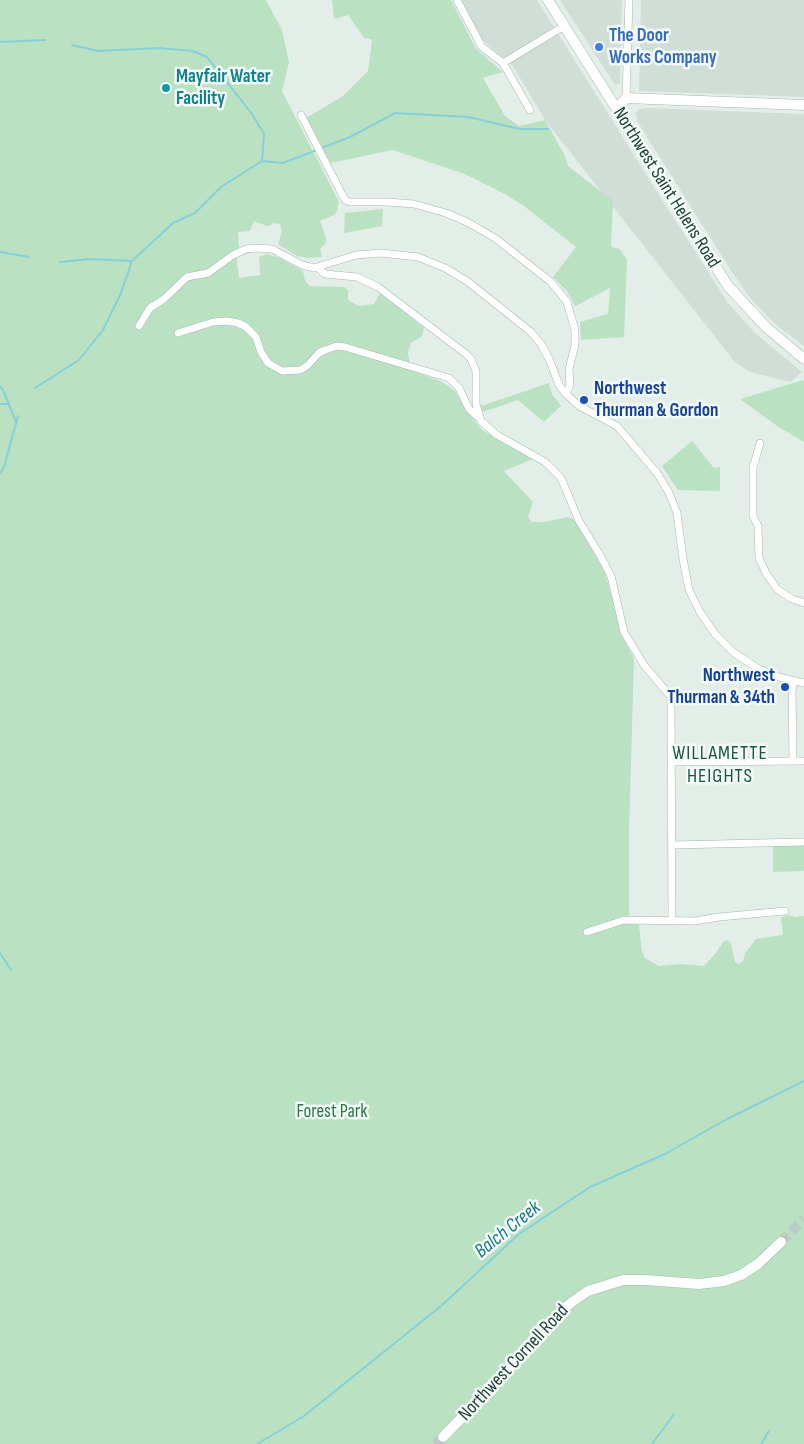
<!DOCTYPE html>
<style>
body{margin:0}
canvas{display:block;background:#e3eee9}
</style>
<canvas width="804" height="1444"></canvas>
<script>
const c = document.querySelector('canvas').getContext('2d');
c.lineJoin = 'round';
function fillPath(path, color) { c.fillStyle = color; c.fill(path, 'evenodd'); }
const toPath = rows => new Path2D(rows.map(r => 'M' + r).join(''));
function trace(path, color, width, dash) { c.strokeStyle = color; c.lineWidth = width; c.lineCap = dash ? 'butt' : 'round'; c.setLineDash(dash || []); c.stroke(path); }
function write(font, color, halo, rows, align = 'center') {
  c.font = font + ' "Sofia Sans Condensed",sans-serif'; c.lineWidth = 5; c.setLineDash([]); c.textBaseline = 'middle'; c.strokeStyle = halo; c.fillStyle = color; for (const [text, x, y, turn = 0] of rows) {
    c.save(); c.translate(x, y); c.rotate((+turn || 0) * Math.PI / 180); c.textAlign = isNaN(turn) ? turn : align; if (halo) c.strokeText(text, 0, 0); c.fillText(text, 0, 0); c.restore();
  }
}
fillPath(toPath([
 [456,0,537,0,652,184,728,303,755,333,802,372,790,382,750,372,734,361,545,120,513,66,474,33],
 [560,0,622,0,620,83,615,85],
 [641,0,804,0,804,97,639,91],
 [648,108,804,114,804,346,774,323,750,298,730,269,637,121,636,112,640,109]
]), '#d1ded7');
fillPath(toPath([
 [0,0,266,0,282,30,289,62,282,91,339,202,338,203,338,210,334,215,320,221,326,238,326,243,320,249,322,257,308,258,297,256,278,244,282,232,280,224,273,223,271,225,267,226,254,221,250,231,238,232,239,248,237,250,237,262,239,278,260,275,259,257,267,254,280,258,303,271,305,281,310,286,344,287,348,290,348,300,358,306,374,304,380,293,424,328,422,336,411,343,408,352,411,370,442,382,455,391,466,410,482,430,533,459,504,471,533,502,528,517,532,522,544,522,568,517,576,520,605,573,623,636,634,659,629,833,629,909,630,921,639,925,642,952,645,958,659,966,680,964,704,966,715,954,723,942,727,940,731,943,735,962,739,964,743,961,745,953,756,939,782,935,783,933,781,919,783,916,788,915,795,917,804,916,804,1444,0,1444],
 [332,0,451,0,476,49,503,72,483,78,505,116,519,126,545,120,565,156,568,166,613,201,611,247,620,249,627,260,624,337,581,340,580,322,608,314,610,288,575,306,566,290,553,277,576,247,524,206,505,194,465,174,393,150,330,163,306,118,343,96,368,71,372,41,371,39,364,38,348,15,334,19],
 [383,209,382,226,344,233,345,213],
 [804,380,804,442,777,426,740,399],
 [549,383,552,394,561,406,544,422,518,400,483,412,481,406],
 [692,441,714,468,720,467,720,491,678,490,662,466],
 [804,845,804,871,773,872,773,846]
]), '#bae2c2');
trace(toPath([
 [0,42,45,40],
 [72,45,98,51,158,48,193,51,207,57,252,114,264,134,262,161],
 [321,148,350,137,395,113,468,117,520,129,548,129],
 [0,252,29,257],
 [60,262,90,259,132,261],
 [0,386,3,390,16,422],
 [35,388,79,360,103,330,121,293,132,261,173,223,195,213,221,187,262,161,283,163,317,150],
 [0,404,8,404],
 [0,473,4,467,18,416],
 [0,953,11,970],
 [257,1444,304,1416,441,1306,519,1234,590,1187,665,1154,727,1119,804,1081],
 [652,1444,674,1414],
 [761,1444,769,1431]
]), '#86d0d9', 2);
trace(toPath([
 [781,1242,804,1219],
 [435,1444,443,1437]
]), '#bcccc5', 10, [10, 5]);
const street = toPath([
 [457,0,482,47,503,63,530,110],
 [503,63,564,26],
 [626,98,629,0],
 [301,115,345,200,350,202,387,202,414,204,446,213,467,222,495,238,551,282,567,302,575,330,575,345,569,369,570,385,566,394],
 [318,268,325,274,357,277,378,287,466,354,471,359,476,371,476,404,481,421,497,435,545,462,561,478,579,521,600,555,611,576,624,632,644,665,671,697,672,921],
 [139,326,150,308,164,299,187,277,208,273,233,255,246,249,256,248,272,249,302,265,314,268,356,255,381,253,418,257,445,268,467,281,531,332,541,344,550,361,559,385,566,394,579,406,617,426,657,473,669,493,677,513,683,559,689,590,700,612,715,634,733,652,757,668,775,676,804,683],
 [178,333,213,322,227,321,238,323,246,327,256,337,261,352,268,363,282,371,300,370,307,366,319,353,325,350,337,346,345,347,449,378,459,388,469,409,478,417],
 [760,443,753,468,753,516,758,526,759,558,766,573,777,589,792,599,804,603],
 [793,761,792,690,794,681],
 [672,762,804,761],
 [672,845,804,842],
 [587,932,624,920,695,921,719,917,785,911]
]);
const secondary = toPath([
 [548,0,728,286,766,327,804,359],
 [617,109,626,98,804,105],
 [443,1437,526,1351,557,1315,572,1302,588,1291,623,1280,646,1280,699,1284,724,1281,741,1275,758,1264,781,1242]
]);
trace(street, '#a5b7b0', 8);
trace(secondary, '#a0bbb0', 11);
trace(street, '#fff', 7);
trace(secondary, '#fff', 10);
for (const [x, y, r, color] of [
 [599,47,5,"#3f7fe0"],
 [166,88,5,"#0f9aa8"],
 [584,400,5,"#1a4fb4"],
 [785,687,5,"#1a4fb4"]
]) { const dot = new Path2D(); dot.arc(x, y, r, 0, 2 * Math.PI); c.fillStyle = color; c.fill(dot); trace(dot, '#f4faf7', 2); }
write('bold 19px', '#366cbe', '#f4faf7', [
 ["The Door",609,36],
 ["Works Company",609,58]
], 'left');
write('bold 19px', '#0d838f', '#f4faf7', [
 ["Mayfair Water",176,77],
 ["Facility",176,99]
], 'left');
write('19px', '#204237', '#f4faf7', [
 ["Northwest Saint Helens Road",666,188,58],
 ["Northwest Cornell Road",514,1363,-47]
]);
write('bold 19px', '#164399', '#f4faf7', [
 ["Northwest",594,389],
 ["Thurman & Gordon",594,411],
 ["Northwest",775,676,"right"],
 ["Thurman & 34th",775,698,"right"]
], 'left');
write('19px', '#267d43', '#f4faf7', [
 ["Forest Park",332,1112]
]);
c.letterSpacing = '1px';
write('20px', '#1a5644', '#f4faf7', [
 ["WILLAMETTE",720,754],
 ["HEIGHTS",720,777]
]);
c.letterSpacing = '0px';
write('italic 20px', '#147885', '#f4faf7', [
 ["Balch Creek",508,1230,-39]
]);
</script>
